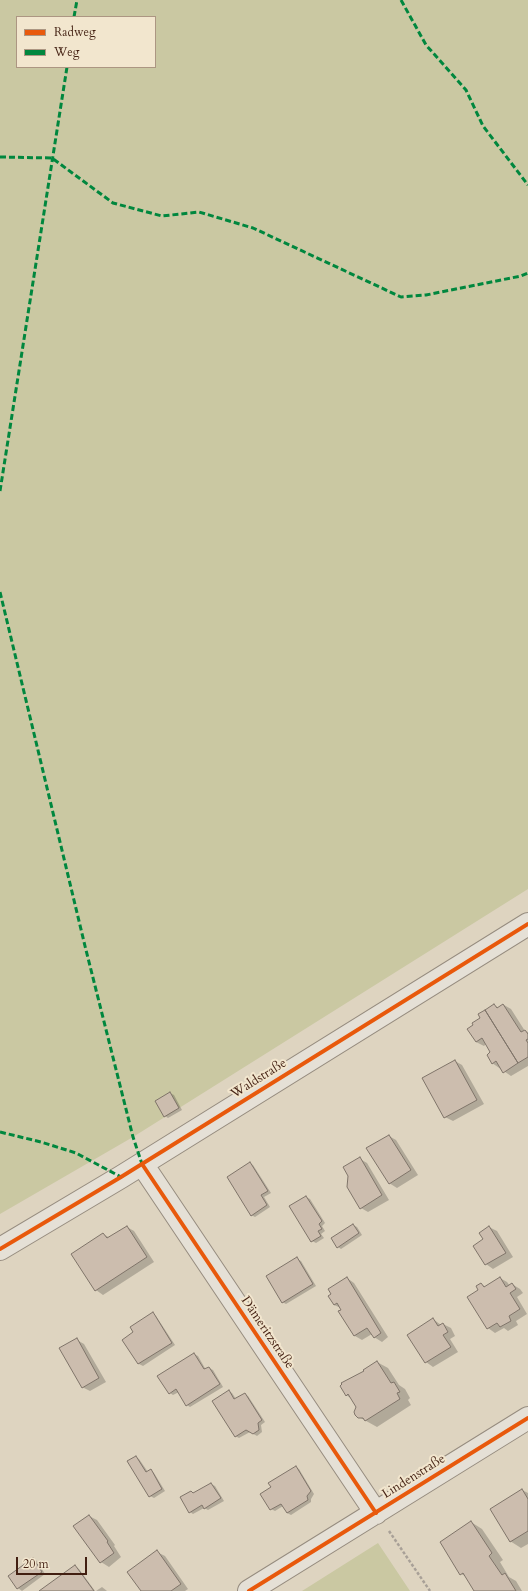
<!DOCTYPE html>
<meta charset="utf-8">
<style>
body{margin:0}
#map{position:relative;width:528px;height:1591px;overflow:hidden;background:#ded4c0;font-family:Cardo,serif}
canvas{display:block}
.legend{position:absolute;left:16px;top:16px;width:140px;height:52px;box-sizing:border-box;background:#f2e6ce;border:1px solid #ac9682;margin:0;padding:5px 7px;list-style:none;font-size:12px;color:#421f11}
.legend li{display:flex;align-items:center;gap:8px;height:20px}
.legend b{width:20px;border:1px solid #ac9682}
.scale{position:absolute;left:16px;top:1557px;width:71px;height:18px;box-sizing:border-box;border:2px solid #421f11;border-top:0;padding-left:5px;font-size:12px;line-height:14px;white-space:nowrap;color:#421f11;-webkit-text-stroke:3px #f2e6ce;paint-order:stroke}
</style>
<div id="map">
<canvas width="528" height="1591"></canvas>
<ul class="legend">
<li><b style="height:5px;background:#e8590c"></b>Radweg</li>
<li><b style="height:5px;background:#00873e"></b>Weg</li>
</ul>
<div class="scale">20 m</div>
</div>
<script>
const c = document.querySelector('canvas').getContext('2d');
c.lineJoin = 'round';
function fillPath(path, color) { c.fillStyle = color; c.fill(path, 'evenodd'); }
const toPath = rows => new Path2D(rows.map(r => 'M' + r).join(''));
function trace(path, color, width, dash) { c.strokeStyle = color; c.lineWidth = width; c.lineCap = dash ? 'butt' : 'round'; c.setLineDash(dash || []); c.stroke(path); }
function write(font, color, halo, rows, align = 'center') {
  c.font = font + ' Cardo,serif'; c.lineWidth = 4; c.setLineDash([]); c.textBaseline = 'middle'; c.strokeStyle = halo; c.fillStyle = color; for (const [text, x, y, turn = 0] of rows) {
    c.save(); c.translate(x, y); c.rotate((+turn || 0) * Math.PI / 180); c.textAlign = isNaN(turn) ? turn : align; if (halo) c.strokeText(text, 0, 0); c.fillText(text, 0, 0); c.restore();
  }
}
fillPath(toPath([
 [0,0,528,0,528,889,133,1137,0,1214],
 [17,17,155,17,155,67,17,67],
 [378,1543,410,1591,302,1591]
]), '#cac8a2');
fillPath(toPath([
 [494,1005,499,1008,504,1005,511,1009,525,1031,528,1032,528,1066,511,1076,492,1063,492,1053,486,1044,484,1046,476,1042,481,1019],
 [455,1061,462,1065,484,1104,453,1121,445,1117],
 [170,1093,174,1095,182,1110,168,1118,165,1116],
 [389,1136,396,1140,418,1175,397,1188,389,1183],
 [360,1159,367,1163,389,1200,368,1212,361,1208],
 [250,1163,253,1165,271,1193,264,1197,270,1207,255,1217,251,1215],
 [306,1197,310,1199,325,1223,322,1226,325,1231,321,1234,324,1238,316,1243,312,1241],
 [353,1225,357,1227,362,1235,341,1249,338,1247],
 [127,1227,134,1231,154,1262,103,1295,96,1290,103,1234,110,1238],
 [489,1227,497,1231,513,1257,493,1269,486,1264,484,1239],
 [297,1259,301,1261,316,1286,286,1304,282,1302],
 [347,1278,354,1283,388,1337,382,1342,374,1337,372,1334,362,1340,355,1336,340,1312,342,1310,341,1308,334,1305,332,1295],
 [500,1278,507,1282,510,1286,512,1284,520,1289,523,1293,517,1297,527,1314,516,1321,518,1325,508,1331,504,1328,495,1333,488,1328,480,1290,481,1284,486,1287],
 [153,1314,156,1316,175,1345,143,1366,139,1364,124,1340,135,1333],
 [433,1319,441,1325,443,1324,451,1328,455,1336,450,1339,458,1352,433,1367,426,1362],
 [77,1340,84,1344,106,1382,90,1391,82,1387],
 [194,1354,198,1356,206,1370,209,1368,213,1370,223,1387,190,1407,187,1405,179,1392,173,1395,170,1393],
 [377,1362,388,1368,399,1385,405,1389,410,1398,408,1400,411,1405,377,1427,359,1417,357,1407,352,1399,346,1395,365,1371],
 [229,1391,232,1393,236,1399,245,1394,248,1396,265,1422,261,1425,262,1432,257,1436,250,1432,239,1438,235,1436],
 [136,1457,139,1459,148,1472,151,1470,154,1473,165,1491,154,1498,150,1496],
 [296,1467,299,1469,314,1494,311,1499,311,1502,291,1515,287,1513,283,1506,275,1511,271,1509,272,1487],
 [211,1484,215,1486,224,1501,208,1510,204,1508,193,1514,190,1512,191,1492,194,1494],
 [522,1490,528,1493,528,1544,521,1548,510,1541],
 [89,1516,97,1520,115,1545,114,1546,121,1557,109,1567,101,1562],
 [471,1522,482,1529,503,1560,500,1562,509,1577,516,1581,522,1591,475,1591,467,1577,461,1574],
 [157,1552,165,1556,188,1589,185,1591,142,1591],
 [33,1559,37,1561,45,1574,22,1591,18,1588,9,1576],
 [75,1566,79,1569,95,1591,41,1591],
 [102,1587,107,1591,96,1591]
]), '#0003');
const building = toPath([
 [494,1004,497,1008,503,1004,521,1032,525,1030,528,1034,528,1039,526,1040,528,1043,528,1057,518,1063,485,1010,494,1004],
 [485,1010,518,1063,503,1073,496,1061,492,1064,487,1055,490,1052,482,1038,476,1042,467,1029,473,1025,472,1023,480,1018,478,1014,485,1010],
 [455,1060,477,1100,444,1118,422,1078,455,1060],
 [170,1092,179,1108,164,1117,155,1101,170,1092],
 [389,1135,411,1170,389,1184,366,1148,389,1135],
 [360,1157,382,1195,360,1209,347,1187,348,1176,343,1167,360,1157],
 [250,1162,268,1191,261,1195,267,1205,251,1216,227,1177,250,1162],
 [306,1196,322,1221,319,1224,322,1229,318,1231,321,1236,311,1242,289,1206,306,1196],
 [353,1224,359,1233,337,1248,331,1238,353,1224],
 [127,1226,147,1257,95,1291,71,1254,103,1233,107,1238,127,1226],
 [489,1226,506,1253,485,1265,473,1246,483,1239,479,1233,489,1226],
 [297,1257,313,1284,282,1303,266,1276,297,1257],
 [347,1277,381,1333,374,1338,367,1328,354,1336,338,1311,341,1310,337,1303,334,1305,328,1296,331,1294,328,1289,347,1277],
 [500,1277,506,1287,512,1283,516,1289,510,1293,520,1309,509,1316,511,1321,500,1327,497,1323,487,1329,467,1297,478,1290,476,1286,481,1283,484,1287,500,1277],
 [153,1312,172,1343,138,1364,122,1340,133,1332,130,1327,153,1312],
 [433,1318,438,1326,443,1323,448,1332,443,1335,451,1347,425,1363,407,1335,433,1318],
 [77,1338,99,1378,82,1388,59,1348,77,1338],
 [194,1353,204,1369,209,1367,220,1384,186,1406,176,1389,169,1394,157,1376,194,1353],
 [377,1361,391,1383,394,1382,400,1392,397,1393,400,1399,365,1421,363,1418,358,1418,355,1415,354,1412,356,1407,348,1394,346,1396,340,1386,342,1384,341,1383,364,1371,363,1370,377,1361],
 [229,1390,234,1399,245,1393,262,1420,258,1423,259,1430,253,1434,246,1430,235,1437,212,1401,229,1390],
 [136,1456,146,1472,151,1469,162,1489,149,1497,127,1461,136,1456],
 [296,1466,311,1491,307,1496,308,1500,287,1513,281,1504,270,1510,260,1494,271,1487,268,1483,296,1466],
 [211,1483,221,1498,204,1509,202,1505,189,1513,180,1497,191,1491,193,1493,211,1483],
 [522,1489,528,1499,528,1531,510,1542,490,1509,522,1489],
 [89,1515,108,1541,107,1542,114,1553,100,1563,73,1526,89,1515],
 [471,1521,492,1553,489,1556,502,1575,505,1573,516,1591,474,1591,463,1573,460,1575,440,1542,471,1521],
 [157,1550,181,1584,171,1591,141,1591,127,1572,157,1550],
 [33,1558,42,1572,17,1589,8,1576,33,1558],
 [75,1565,94,1591,39,1591,75,1565]
]);
fillPath(building, '#ccbdae');
trace(building, '#7f7469', 1);
const minor = toPath([
 [142,1164,376,1513],
 [0,1249,121,1177,528,924],
 [249,1591,528,1418]
]);
trace(minor, '#968c7f', 24);
trace(toPath([
 [389,1531,430,1591]
]), '#a8a097', 2.5, [3, 2]);
trace(minor, '#e5e0d6', 22);
trace(toPath([
 [401,0,426,45,466,90,483,126,528,185],
 [74,17,77,0],
 [0,157,52,158,113,203,162,216,199,212,253,228,401,297,426,295,521,276,528,273],
 [0,491,67,67],
 [0,592,85,946,133,1137,142,1164],
 [0,1132,41,1142,76,1153,121,1177]
]), '#00873e', 3, [6, 3]);
trace(toPath([
 [142,1164,376,1513],
 [0,1249,121,1177,528,924],
 [249,1591,528,1418]
]), '#e8590c', 4);
write('13px', '#421f11', '#f2e6ce', [
 ["Waldstraße",259,1079,-32],
 ["Dämeritzstraße",267,1333,56],
 ["Lindenstraße",414,1477,-32]
]);
</script>
